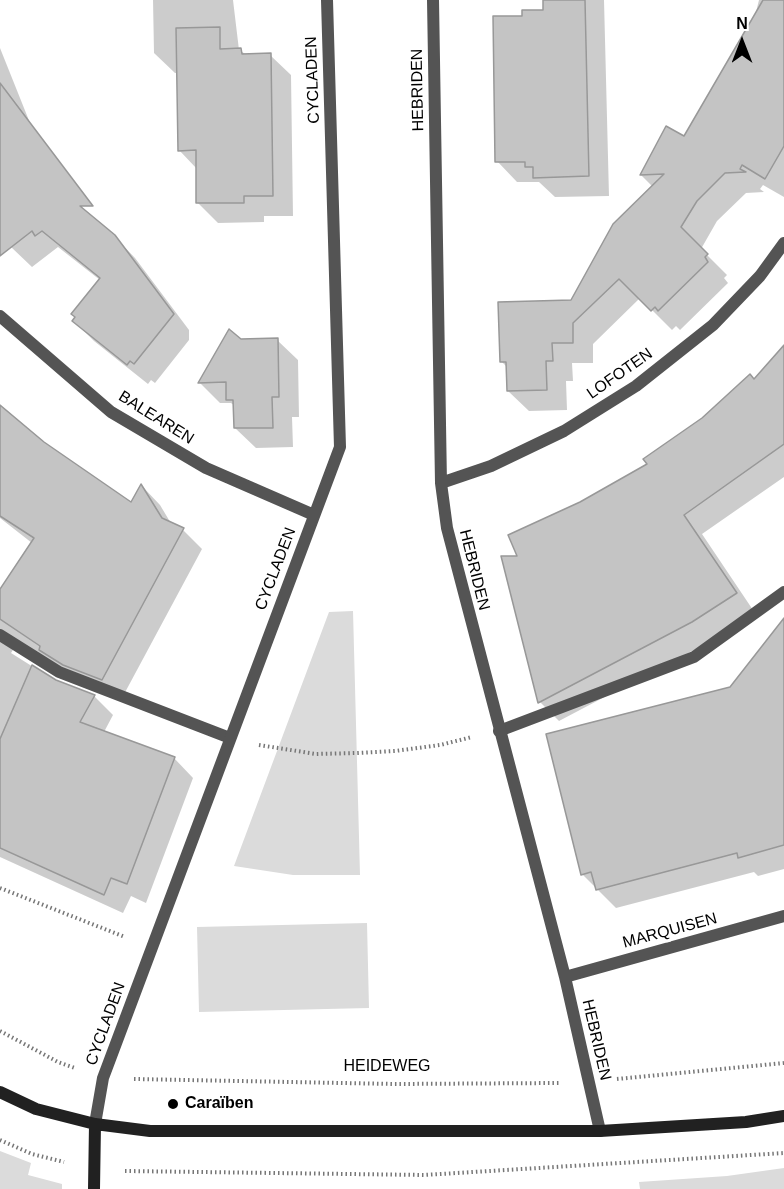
<!DOCTYPE html>
<meta charset="utf-8">
<style>
body{margin:0}
#map{position:relative;width:784px;height:1189px;overflow:hidden;background:#fff;font-family:Helvetica,sans-serif}
canvas{display:block}
.north{position:absolute;left:712px;top:12px;width:60px;height:60px;-webkit-text-stroke:4px #fff;paint-order:stroke;rotate:0deg;font-size:16px;font-weight:700;line-height:24px;text-align:center;color:#000}
.north::after{content:'';display:block;margin:auto;width:21px;height:27px;background:#000;clip-path:polygon(50% 0,100% 100%,50% 72%,0 100%)}
</style>
<div id="map">
<canvas width="784" height="1189"></canvas>
<div class="north">N</div>
</div>
<script>
const c = document.querySelector('canvas').getContext('2d');
c.lineJoin = 'round';
function fillPath(path, color) { c.fillStyle = color; c.fill(path, 'evenodd'); }
const toPath = rows => new Path2D(rows.map(r => 'M' + r).join(''));
function trace(path, color, width, dash) { c.strokeStyle = color; c.lineWidth = width; c.lineCap = dash ? 'butt' : 'round'; c.setLineDash(dash || []); c.stroke(path); }
function write(font, color, halo, rows, align = 'center') {
  c.font = font + ' Helvetica,sans-serif'; c.lineWidth = 6; c.setLineDash([]); c.textBaseline = 'middle'; c.strokeStyle = halo; c.fillStyle = color; for (const [text, x, y, turn = 0] of rows) {
    c.save(); c.translate(x, y); c.rotate((+turn || 0) * Math.PI / 180); c.textAlign = isNaN(turn) ? turn : align; if (halo) c.strokeText(text, 0, 0); c.fillText(text, 0, 0); c.restore();
  }
}
fillPath(toPath([
 [353,611,360,875,293,875,234,866,329,612],
 [367,923,369,1008,199,1012,197,927],
 [0,1151,31,1163,28,1175,62,1184,62,1189,0,1189],
 [784,1168,784,1189,640,1189,639,1182,727,1176]
]), '#dbdbdb');
fillPath(toPath([
 [153,0,233,0,239,50,247,55,270,55,291,75,293,216,264,216,264,222,218,223,198,203,197,169,179,150,178,73,175,73,154,53],
 [544,0,604,0,609,196,555,197,539,182,517,182,497,161,523,18,544,12],
 [759,0,784,0,784,197,763,185,760,189,764,192,746,193,717,221,701,249,727,275,724,278,728,283,680,330,676,326,672,330,640,298,593,344,593,363,572,363,573,381,566,381,567,410,529,411,508,391,508,368,501,361,572,302,653,187,641,175,685,138,754,20],
 [0,48,60,198,114,236,135,258,189,330,189,340,155,383,151,380,148,384,94,341,74,321,100,280,58,247,32,267,11,247,0,232],
 [277,340,298,360,299,417,292,417,293,447,256,448,235,428,235,406,231,403,220,403,200,383],
 [784,347,784,477,702,534,755,613,711,641,559,721,540,702,503,557,519,557,581,503,649,465,754,380],
 [0,407,43,444,132,504,142,486,160,505,172,525,183,530,202,549,122,698,15,647,11,653,54,680,94,696,113,715,104,732,174,758,193,778,146,903,131,896,123,913,0,857,0,592,32,543,0,518],
 [784,625,784,869,758,876,754,872,616,908,582,874]
]), '#0003');
const building = toPath([
 [543,0,585,0,589,176,533,178,533,167,525,167,525,162,495,162,493,16,522,16,522,10,543,10,543,0],
 [763,0,784,0,784,146,765,179,742,165,740,169,746,172,725,173,697,201,681,227,708,254,705,257,708,262,658,311,655,307,651,311,619,279,573,323,573,343,552,343,553,361,546,361,547,390,507,391,506,362,500,362,498,302,571,300,613,224,664,174,640,175,666,126,684,136,763,0],
 [220,27,220,49,241,48,242,54,271,53,273,196,244,196,244,203,196,203,196,150,178,151,176,28,220,27],
 [0,83,93,206,80,206,115,235,174,314,134,364,130,361,127,365,72,321,75,317,71,314,100,278,42,231,35,236,32,231,0,256,0,83],
 [229,329,241,339,278,338,279,397,272,397,273,428,234,428,233,400,226,400,226,382,198,383,229,329],
 [784,345,784,444,684,515,737,593,692,622,538,703,501,556,517,556,508,535,580,502,647,464,643,459,702,418,750,374,754,379,784,345],
 [0,405,44,442,131,502,141,484,162,518,184,528,102,680,63,665,39,650,40,646,0,619,0,589,34,538,0,516,0,405],
 [784,618,784,845,738,858,737,853,596,890,591,872,581,875,546,734,730,687,784,618],
 [32,665,56,680,95,695,80,722,175,757,127,884,111,878,104,895,0,848,0,739,32,665]
]);
fillPath(building, '#c4c4c4');
trace(building, '#989898', 1.5);
trace(toPath([
 [259,745,316,754,357,753,395,751,440,745,472,737],
 [0,888,125,937],
 [0,1031,58,1062,75,1068],
 [134,1079,394,1084,559,1083],
 [617,1079,784,1063],
 [0,1140,32,1154,64,1162],
 [125,1171,424,1175,784,1153]
]), '#767676', 4, [1.5, 3]);
trace(toPath([
 [0,635,59,672,230,738],
 [499,731,694,657,784,592]
]), '#545454', 12);
trace(toPath([
 [433,0,441,483,447,528,565,977,600,1131],
 [0,316,111,412,206,468,314,515],
 [441,483,491,466,564,431,636,386,713,325,760,276,784,243],
 [565,977,784,916],
 [95,1124,103,1078,340,447,327,0]
]), '#545454', 12);
trace(toPath([
 [0,1092,36,1109,95,1124,150,1131,600,1131,746,1122,784,1116],
 [94,1189,95,1124]
]), '#212121', 12);
for (const [x, y, r, color] of [
 [173,1104,6,"#000"]
]) { const dot = new Path2D(); dot.arc(x, y, r, 0, 2 * Math.PI); c.fillStyle = color; c.fill(dot); trace(dot, '#fff', 2); }
write('16px', '#000', '#fff', [
 ["CYCLADEN",313,80,-92],
 ["HEBRIDEN",418,90,-91],
 ["LOFOTEN",620,374,-35],
 ["BALEAREN",156,418,32],
 ["CYCLADEN",276,569,-69],
 ["HEBRIDEN",474,570,76],
 ["MARQUISEN",670,931,-15],
 ["CYCLADEN",106,1024,-70],
 ["HEBRIDEN",596,1040,77],
 ["HEIDEWEG",387,1067]
]);
write('bold 16px', '#000', '#fff', [
 ["Caraïben",185,1104]
], 'left');
</script>
